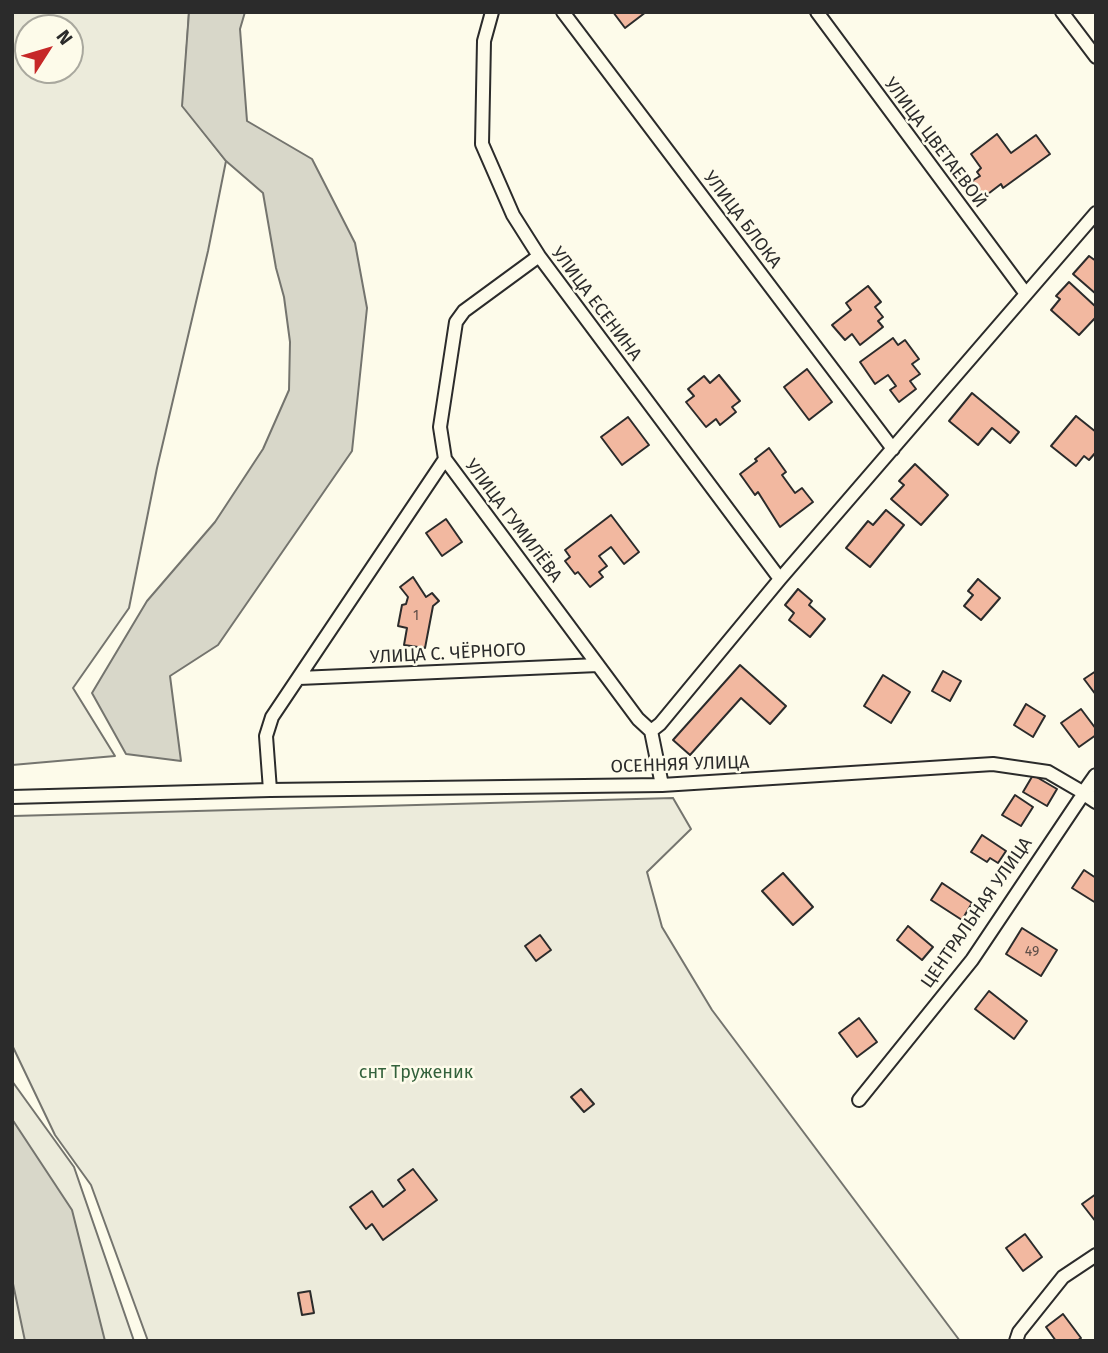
<!DOCTYPE html>
<meta charset="utf-8">
<style>
body{margin:0}
#map{position:relative;width:1108px;height:1353px;overflow:hidden;background:#fdfbea;font-family:"Fira Sans",sans-serif}
canvas{display:block}
.frame{position:absolute;inset:0;border:14px solid #2b2b2b;pointer-events:none}
.north{position:absolute;left:14px;top:14px;width:70px;height:70px;box-sizing:border-box;background:#fdfbea;border:2px solid #a9a89e;border-radius:50%;rotate:53deg;font-size:19px;font-weight:700;line-height:28px;text-align:center;color:#2b2b2b}
.north::after{content:'';display:block;margin:auto;width:24px;height:32px;background:#c62828;clip-path:polygon(50% 0,100% 100%,50% 72%,0 100%)}
</style>
<div id="map">
<canvas width="1108" height="1353"></canvas>
<div class="frame"></div>
<div class="north">N</div>
</div>
<script>
const c = document.querySelector('canvas').getContext('2d');
c.lineJoin = 'round';
function fillPath(path, color) { c.fillStyle = color; c.fill(path, 'evenodd'); }
const toPath = rows => new Path2D(rows.map(r => 'M' + r).join(''));
function trace(path, color, width, dash) { c.strokeStyle = color; c.lineWidth = width; c.lineCap = dash ? 'butt' : 'round'; c.setLineDash(dash || []); c.stroke(path); }
function write(font, color, halo, rows, align = 'center') {
  c.font = font + ' "Fira Sans",sans-serif'; c.lineWidth = 5; c.setLineDash([]); c.textBaseline = 'middle'; c.strokeStyle = halo; c.fillStyle = color; for (const [text, x, y, turn = 0] of rows) {
    c.save(); c.translate(x, y); c.rotate((+turn || 0) * Math.PI / 180); c.textAlign = isNaN(turn) ? turn : align; if (halo) c.strokeText(text, 0, 0); c.fillText(text, 0, 0); c.restore();
  }
}
const green = toPath([
 [12,12,189,12,183,106,226,161,208,251,157,468,129,608,73,688,115,756,12,765,12,12],
 [28,28,70,28,70,70,28,70,28,28],
 [673,798,691,829,647,872,662,927,712,1010,960,1341,148,1341,91,1185,55,1135,12,1045,13,816,673,798],
 [12,1081,74,1167,134,1341,12,1341,12,1081]
]);
fillPath(green, '#ecebdb');
trace(green, '#74746e', 2);
const water = toPath([
 [189,12,245,12,240,29,247,121,312,159,355,243,367,308,352,451,218,645,170,676,181,761,126,754,92,693,147,601,215,522,263,449,289,390,290,342,284,297,276,268,263,193,226,161,182,106,189,12],
 [12,1119,72,1210,105,1341,25,1341,12,1279,12,1119]
]);
fillPath(water, '#d8d7c9');
trace(water, '#74746e', 2);
const building = toPath([
 [613,12,646,12,625,28,613,12],
 [997,134,1011,153,1036,135,1050,154,1003,188,1001,184,984,197,972,181,980,176,977,172,981,168,971,154,997,134],
 [1089,256,1096,261,1096,294,1073,274,1089,256],
 [1069,282,1096,307,1096,317,1079,335,1051,310,1060,299,1056,296,1069,282],
 [868,286,881,302,875,307,883,317,878,321,883,327,860,345,852,334,845,340,832,325,851,310,846,303,868,286],
 [893,338,898,345,905,340,919,359,912,364,920,374,910,381,916,389,899,402,890,390,896,386,888,375,875,384,860,362,893,338],
 [807,369,832,402,809,420,784,387,807,369],
 [719,375,740,401,732,407,736,412,720,425,716,419,706,427,686,402,694,396,688,389,704,376,710,383,719,375],
 [972,393,1019,432,1010,443,992,428,978,445,949,421,972,393],
 [1076,416,1096,432,1096,452,1089,460,1084,456,1076,466,1051,446,1076,416],
 [628,417,649,445,622,465,601,437,628,417],
 [769,448,786,472,782,475,795,493,802,488,813,502,780,527,758,492,755,495,740,474,757,461,755,459,769,448],
 [915,464,948,495,921,525,891,499,904,485,899,481,915,464],
 [886,510,904,525,870,567,846,548,868,521,873,525,886,510],
 [611,515,639,552,624,564,611,547,599,556,607,566,599,572,603,577,590,587,578,572,575,574,565,561,570,557,565,550,611,515],
 [446,519,462,542,442,556,426,533,446,519],
 [413,577,426,597,432,593,439,601,433,606,425,648,404,645,407,628,398,626,402,605,406,604,408,597,400,587,413,577],
 [978,579,1000,598,981,620,964,606,973,595,968,591,978,579],
 [798,589,812,601,809,605,825,619,810,637,789,620,794,613,785,605,798,589],
 [740,665,786,706,770,724,741,698,690,755,673,740,740,665],
 [943,671,961,681,950,701,932,691,943,671],
 [1096,671,1096,695,1084,679,1096,671],
 [883,675,910,692,891,723,864,706,883,675],
 [1026,704,1045,716,1033,737,1014,725,1026,704],
 [1081,709,1096,729,1096,735,1079,747,1061,723,1081,709],
 [1033,775,1057,789,1047,806,1023,792,1033,775],
 [1015,795,1033,807,1021,826,1002,815,1015,795],
 [982,835,1006,851,998,863,990,858,987,862,971,852,982,835],
 [1084,870,1096,878,1096,903,1072,888,1084,870],
 [783,873,813,907,793,925,762,891,783,873],
 [942,883,972,903,962,920,931,900,942,883],
 [908,926,933,947,922,960,897,940,908,926],
 [1022,928,1057,950,1041,976,1006,954,1022,928],
 [540,935,551,950,536,961,525,946,540,935],
 [989,991,1027,1021,1014,1039,975,1009,989,991],
 [859,1018,877,1042,857,1057,839,1033,859,1018],
 [581,1089,594,1104,584,1112,571,1097,581,1089],
 [413,1169,437,1200,383,1240,372,1224,366,1229,350,1207,372,1191,383,1207,405,1190,398,1180,413,1169],
 [1096,1194,1096,1222,1082,1204,1096,1194],
 [1025,1234,1042,1257,1023,1271,1006,1248,1025,1234],
 [310,1291,314,1313,302,1315,298,1293,310,1291],
 [1063,1314,1081,1338,1077,1341,1056,1341,1046,1327,1063,1314]
]);
fillPath(building, '#f2b8a0');
trace(building, '#2b2b2b', 2);
const minor = toPath([
 [492,12,484,41,482,144,513,215,539,256,780,579],
 [563,12,893,449],
 [817,12,1026,294],
 [1062,12,1096,57],
 [539,256,464,311,456,322,440,427,445,459,638,719,651,731],
 [299,678,598,665],
 [651,731,660,724,780,579,1096,213],
 [651,731,662,785],
 [270,790,266,736,272,717,445,459],
 [12,797,270,790,662,785,993,764,1048,772,1084,793,972,960,859,1100],
 [1016,1341,1019,1332,1063,1277,1096,1255]
]);
const tertiary = toPath([
 [1096,776,1084,793,1096,801]
]);
trace(minor, '#2b2b2b', 16);
trace(tertiary, '#2b2b2b', 18);
trace(minor, '#fdfbea', 12);
trace(tertiary, '#fdfbea', 14);
write('14px', '#5d4e48', null, [
 ["1",416,616],
 ["49",1032,952]
]);
write('18px', '#2b2b2b', '#fdfbea', [
 ["УЛИЦА ЦВЕТАЕВОЙ",935,143,53],
 ["УЛИЦА БЛОКА",742,220,53],
 ["УЛИЦА ЕСЕНИНА",596,304,53],
 ["УЛИЦА ГУМИЛЁВА",513,521,53],
 ["УЛИЦА С. ЧЁРНОГО",448,654,-3],
 ["ОСЕННЯЯ УЛИЦА",680,765,-2],
 ["ЦЕНТРАЛЬНАЯ УЛИЦА",977,913,-55]
]);
write('18px', '#34623c', '#fdfbea', [
 ["снт Труженик",416,1073]
]);
</script>
